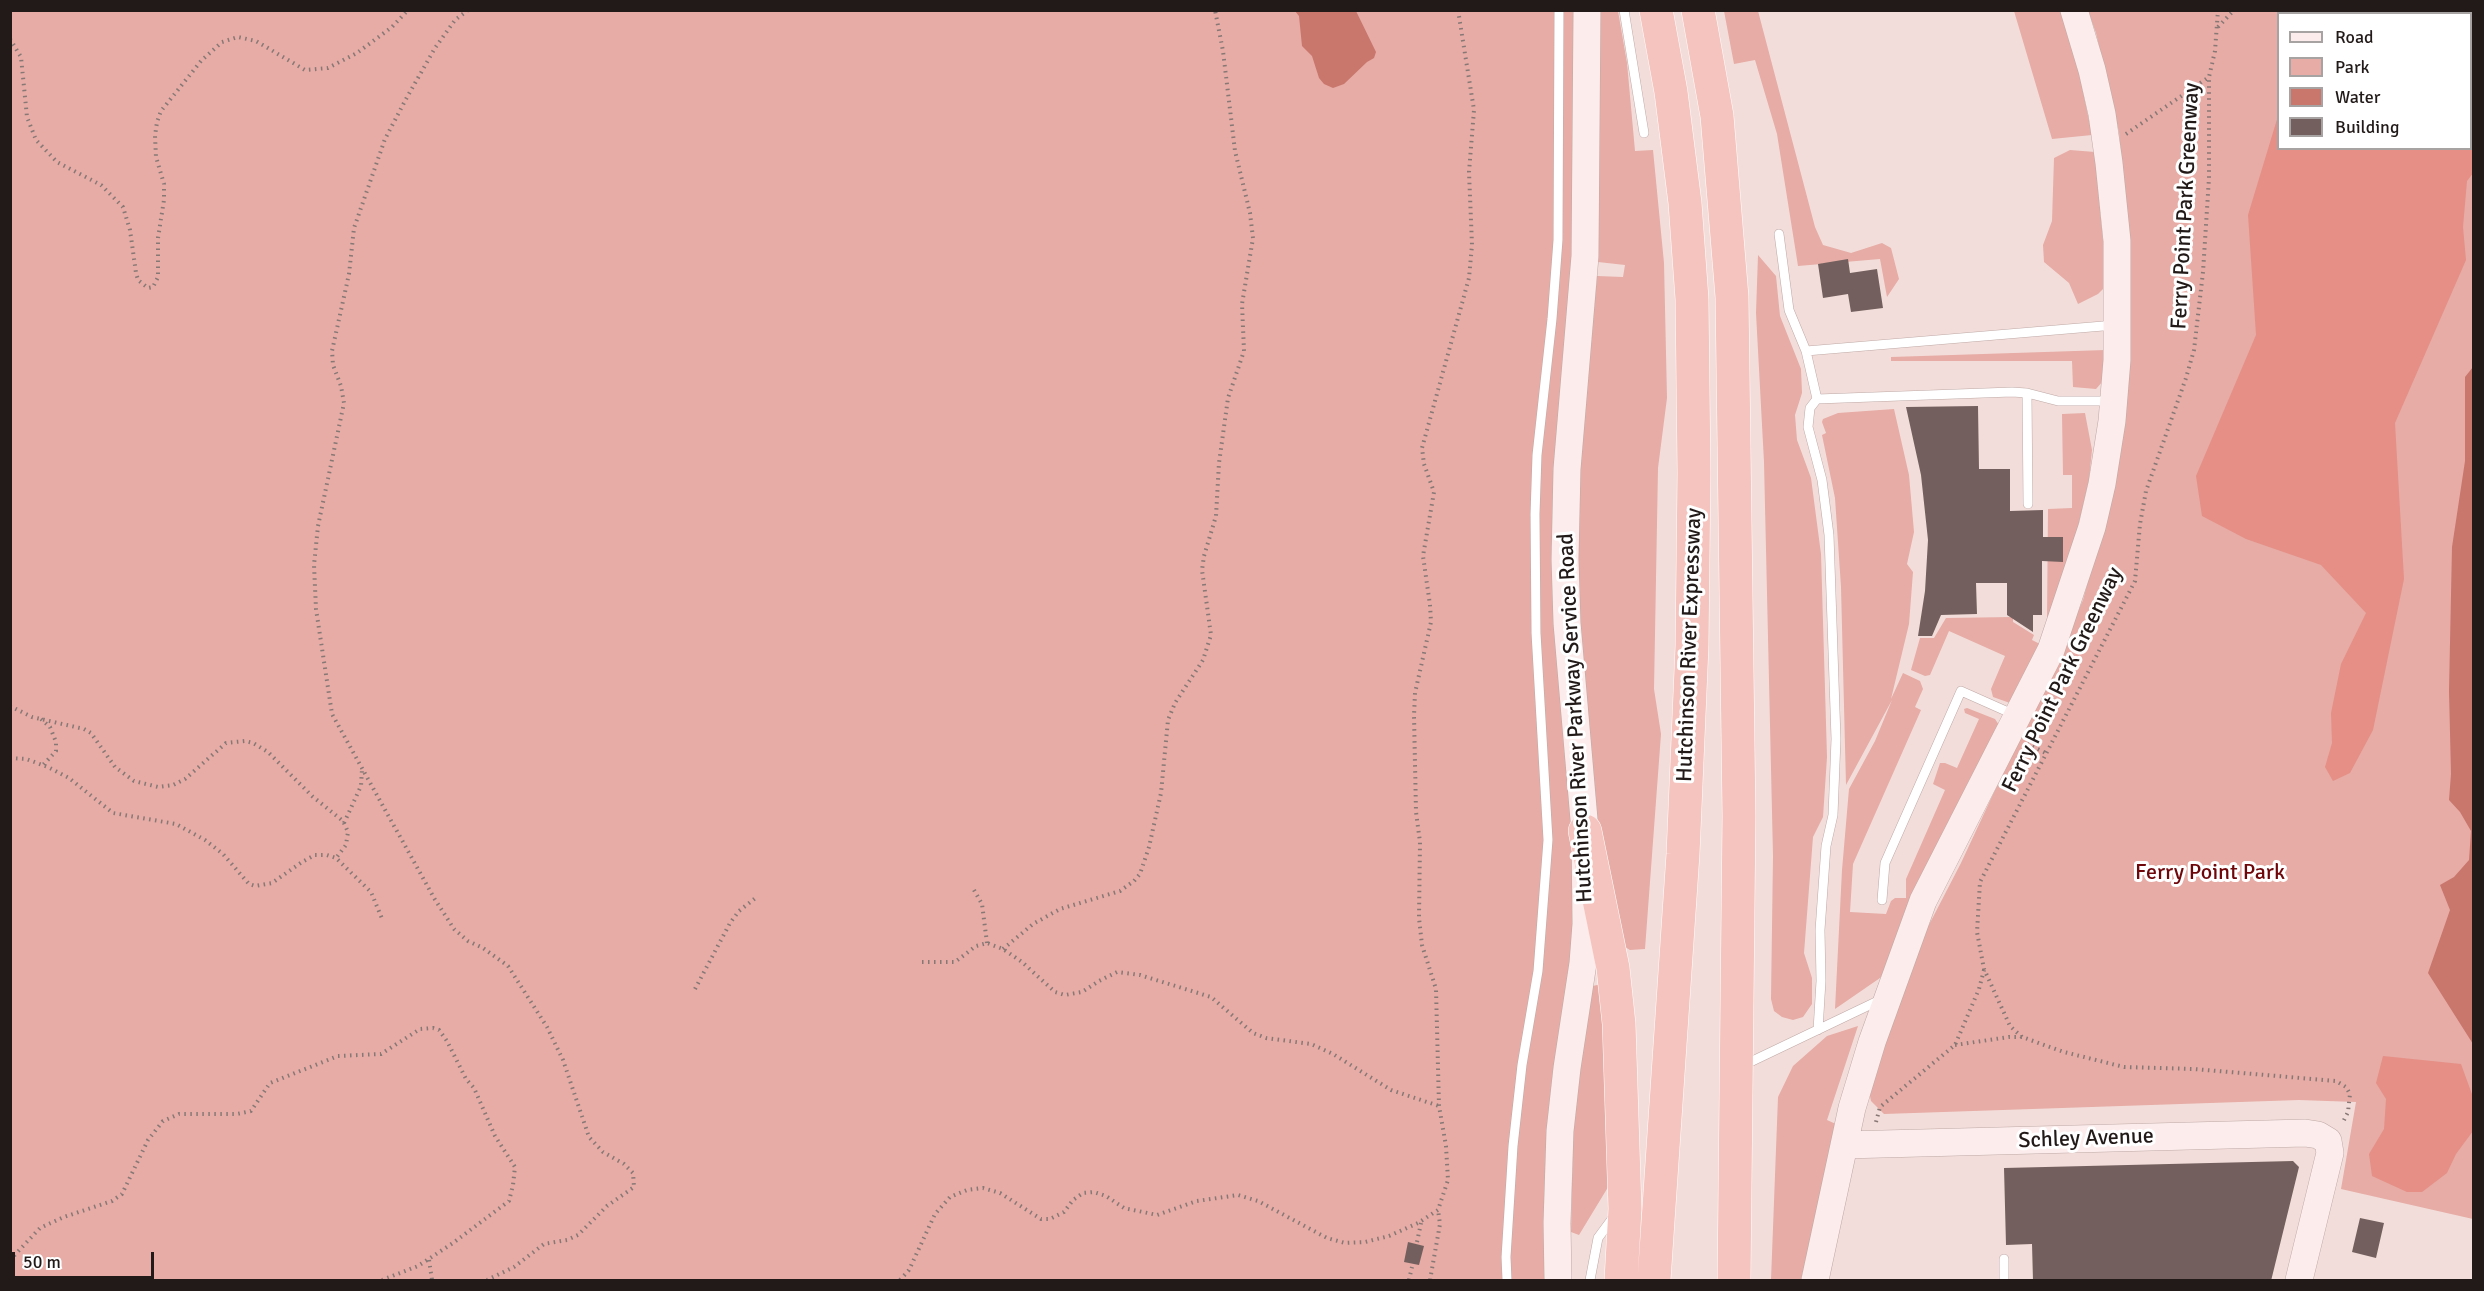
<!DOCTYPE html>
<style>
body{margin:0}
#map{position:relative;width:2484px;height:1291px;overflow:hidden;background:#f3ddda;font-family:Signika,sans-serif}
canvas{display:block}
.frame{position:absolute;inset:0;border:12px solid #221a19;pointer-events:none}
.legend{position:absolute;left:2277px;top:12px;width:195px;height:138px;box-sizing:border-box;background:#fff;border:2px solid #a7a3a3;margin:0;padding:8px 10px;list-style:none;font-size:18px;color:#221a19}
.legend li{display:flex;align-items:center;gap:12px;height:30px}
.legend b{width:30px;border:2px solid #a7a3a3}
.scale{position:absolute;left:12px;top:1252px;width:142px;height:27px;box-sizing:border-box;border:3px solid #221a19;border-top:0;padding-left:8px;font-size:18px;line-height:21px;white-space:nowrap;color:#221a19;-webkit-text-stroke:4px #fff;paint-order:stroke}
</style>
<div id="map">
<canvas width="2484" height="1291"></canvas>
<div class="frame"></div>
<ul class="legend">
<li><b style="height:8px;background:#fcedec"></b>Road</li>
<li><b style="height:16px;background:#e6aca5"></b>Park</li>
<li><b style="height:16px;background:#c9766d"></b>Water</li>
<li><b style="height:16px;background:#73605e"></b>Building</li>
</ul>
<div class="scale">50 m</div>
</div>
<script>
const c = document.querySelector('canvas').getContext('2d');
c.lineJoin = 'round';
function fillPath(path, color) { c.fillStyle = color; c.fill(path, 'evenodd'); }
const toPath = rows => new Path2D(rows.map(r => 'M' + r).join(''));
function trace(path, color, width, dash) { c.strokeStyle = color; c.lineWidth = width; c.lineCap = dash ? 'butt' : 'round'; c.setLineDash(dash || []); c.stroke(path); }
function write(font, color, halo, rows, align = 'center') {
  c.font = font + ' Signika,sans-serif'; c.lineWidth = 6; c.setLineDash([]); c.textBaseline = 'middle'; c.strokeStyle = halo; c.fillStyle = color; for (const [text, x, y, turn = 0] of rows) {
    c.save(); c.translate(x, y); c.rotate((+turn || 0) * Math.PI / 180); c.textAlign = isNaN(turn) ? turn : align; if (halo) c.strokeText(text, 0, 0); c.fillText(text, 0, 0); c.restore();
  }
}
fillPath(toPath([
 [10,11,1576,11,1573,947,1548,1280,11,1280],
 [1599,11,1618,11,1627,63,1635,151,1653,150,1664,263,1667,398,1658,468,1654,689,1661,734,1645,949,1630,950,1618,943,1595,812,1580,627,1578,544,1580,457,1597,276,1623,277,1625,265,1598,262],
 [1724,11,1758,11,1815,227,1823,245,1851,253,1882,243,1891,248,1899,279,1887,297,1880,259,1798,266,1777,134,1755,60,1734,64],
 [2014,11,2061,11,2079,72,2092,135,2052,139],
 [2088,11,2473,11,2473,1219,2341,1189,2356,1102,2299,1100,1884,1114,1871,1101,1868,1086,1918,946,1961,863,2073,623,2083,600,2112,491,2126,211,2119,132,2096,33],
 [2278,14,2470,14,2470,148,2278,148],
 [2070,150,2095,152,2107,285,2098,294,2078,304,2069,283,2044,262,2043,245,2052,221,2054,158],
 [1758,255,1776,276,1780,316,1801,369,1802,393,1795,415,1797,440,1811,478,1821,554,1827,757,1823,817,1813,837,1804,953,1812,978,1812,1004,1803,1017,1793,1020,1782,1017,1774,1011,1771,999,1773,856,1764,462,1756,313],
 [2106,350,2103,381,2096,389,2073,387,2072,361,1891,361,1891,357],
 [1894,409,1909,475,1914,532,1907,564,1913,572,1909,624,1891,699,1903,673,1920,681,1923,689,1915,707,1921,710,1853,864,1850,912,1886,914,1891,901,1895,898,1906,898,1906,879,1945,790,1933,784,1940,763,1945,763,1957,768,1979,719,1965,713,1964,709,1967,708,1995,719,1999,725,1889,966,1880,978,1835,1009,1842,870,1849,789,1875,741,1892,700,1846,785,1841,587,1835,498,1822,435,1826,433,1822,422,1823,419,1838,413],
 [2085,413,2092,450,2089,480,2070,561,2047,621,2048,509,2072,508,2072,475,2063,475,2062,414],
 [2013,617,2013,622,2034,635,2032,640,2040,644,2010,703,1993,697,1991,689,2005,656,1949,631,1930,675,1925,676,1911,670,1920,638,1934,638,1946,618],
 [1601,984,1616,1174,1579,1235,1571,1232,1573,1135,1582,1053,1593,986],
 [1858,1026,1827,1120,1838,1125,1801,1280,1771,1280,1778,1097,1793,1066,1827,1036]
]), '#e6aca5');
fillPath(toPath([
 [2336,10,2473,11,2473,32,2471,34,2470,14,2333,13],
 [2471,84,2474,88,2474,172,2467,181,2463,227,2466,260,2395,423,2404,579,2373,730,2350,773,2333,781,2325,767,2332,743,2331,713,2341,664,2366,613,2321,565,2246,539,2202,516,2196,476,2256,335,2248,215,2278,116,2278,148,2470,148],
 [2383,1056,2461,1064,2473,1097,2473,1131,2456,1154,2447,1173,2422,1192,2407,1192,2372,1176,2369,1154,2384,1129,2386,1099,2376,1083]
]), '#e58f86');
fillPath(toPath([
 [1295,11,1356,11,1376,52,1374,58,1367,62,1344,84,1333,88,1324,84,1319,78,1312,56,1302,46,1299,16],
 [2473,367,2473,1044,2428,973,2450,910,2440,885,2454,877,2469,860,2471,831,2460,812,2449,800,2451,774,2449,691,2452,547,2465,461,2465,377]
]), '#c9766d');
fillPath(toPath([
 [1848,259,1850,273,1877,269,1883,308,1851,312,1848,294,1823,298,1818,264],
 [1978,406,1979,469,2010,469,2010,511,2043,510,2043,537,2063,537,2063,562,2042,561,2042,615,2033,615,2033,632,2007,615,2007,583,1976,583,1977,614,1941,615,1932,636,1918,636,1925,591,1928,540,1921,475,1906,407],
 [2293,1161,2299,1167,2271,1281,2033,1281,2032,1244,2006,1245,2004,1168],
 [2360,1218,2384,1223,2376,1258,2352,1252],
 [1408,1242,1424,1246,1419,1265,1404,1262]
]), '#73605e');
const lane = toPath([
 [1624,10,1644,133],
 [1779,234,1789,310,1806,351,1817,399],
 [1806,351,2115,325],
 [2027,393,2028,504],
 [1882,900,1885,863,1961,691,2015,715],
 [1818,1030,1821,981,1820,930,1826,846,1833,815,1836,739,1829,535,1822,480,1808,427,1810,408,1817,399,2012,392,2027,393,2058,401,2112,401],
 [1744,1065,1880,1000],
 [2004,1259,2004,1280],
 [1507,1280,1506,1257,1513,1146,1522,1065,1538,971,1548,840,1536,633,1535,514,1537,455,1552,319,1558,240,1559,10],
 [1590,1280,1598,1238,1615,1215]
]);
const secondary = toPath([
 [1844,1145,2305,1133,2318,1135,2328,1141,2330,1153,2299,1280],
 [1558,1280,1557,1223,1560,1131,1567,1068,1583,963,1586,924,1585,831,1567,623,1565,559,1567,469,1585,256,1587,10],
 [1815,1280,1852,1108,1872,1042,1923,901,2051,650,2092,527,2102,484,2112,421,2117,360,2117,241,2109,163,2102,114,2092,70,2074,10]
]);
const highway = toPath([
 [1698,10,1717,116,1732,297,1739,816,1734,1280],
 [1585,831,1613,968,1619,1024,1625,1209,1621,1280],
 [1654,1280,1683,854,1692,646,1694,473,1692,299,1685,203,1671,92,1656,10]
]);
trace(lane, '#bea9a6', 10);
trace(secondary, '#bea9a6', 28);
trace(highway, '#fff', 34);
trace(toPath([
 [468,10,455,20,435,48,406,99,385,139,354,228,349,274,332,351,333,365,341,386,344,403,318,526,314,565,316,609,332,714,434,898,454,929,468,941,483,948,508,966,547,1027,563,1060,589,1137,603,1152,624,1164,633,1173,634,1187,607,1206,578,1235,567,1240,544,1244,514,1267,487,1280],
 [2218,27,2234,10],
 [10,39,21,57,27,117,36,140,57,162,101,185,123,207,130,230,136,273,138,280,148,288,153,287,158,277,158,238,164,200,164,184,156,157,155,136,157,122,161,111,201,61,222,42,238,37,256,41,305,70,328,68,357,53,392,27,408,10],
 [2126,134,2209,77],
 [10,706,32,717,84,729,91,733,115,767,134,781,158,787,173,785,185,779,226,743,245,741,253,743,268,752,312,796,343,821,348,832,346,845,336,858],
 [41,719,50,727,56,742,56,751,43,765],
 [2027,744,2046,753],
 [10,758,26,759,48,767,69,778,113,813,176,824,205,840,223,854,249,884,255,886,272,883,302,862,315,855,327,855,336,858,371,892,383,921],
 [344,823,361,786,362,769],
 [974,890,982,904,987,943],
 [1003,949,1033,924,1060,909,1120,891,1134,881,1140,874,1149,847,1161,793,1168,720,1175,703,1203,660,1211,635,1202,570,1204,556,1216,516,1219,463,1228,398,1244,351,1242,304,1253,238,1250,213,1235,151,1223,51,1215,10],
 [922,962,955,962,976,946,987,943,1003,949,1022,962,1055,992,1065,995,1082,992,1099,981,1117,972,1140,975,1211,997,1253,1033,1266,1038,1311,1044,1333,1054,1391,1090,1439,1106],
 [695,989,730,923,739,911,758,896],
 [2022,1037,2010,1026,1984,969,1977,932,1980,882,2135,581,2140,524,2146,491,2186,378,2194,350,2203,272,2209,178,2209,77,2215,51,2218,10],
 [1955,1045,2009,1037,2022,1037,2064,1052,2124,1067,2194,1069,2336,1081,2346,1087,2350,1094,2348,1112,2342,1124],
 [1876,1122,1880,1107,1955,1045,1979,989,1984,970],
 [1417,1242,1421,1223],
 [10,1260,40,1228,64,1217,112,1201,122,1194,148,1140,163,1121,179,1114,237,1114,251,1111,270,1083,338,1056,381,1054,420,1029,433,1028,439,1030,447,1041,466,1079,474,1088,495,1136,515,1167,513,1185,509,1201,453,1243,418,1266,382,1280],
 [429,1260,432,1280],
 [900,1280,909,1270,935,1214,950,1197,967,1190,983,1188,1000,1193,1041,1219,1050,1219,1064,1212,1073,1200,1083,1193,1094,1192,1106,1196,1124,1208,1157,1215,1197,1201,1238,1195,1258,1201,1327,1238,1345,1243,1365,1242,1389,1236,1418,1223,1438,1210,1448,1180,1446,1146,1439,1106,1436,989,1422,945,1419,918,1420,842,1416,812,1414,716,1415,693,1431,622,1430,605,1423,556,1434,492,1424,464,1422,448,1469,278,1472,245,1469,172,1474,110,1458,10],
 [1409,1280,1412,1267],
 [1430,1280,1440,1224,1438,1210]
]), '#877876', 4, [1.5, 4.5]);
trace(lane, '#fff', 9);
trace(secondary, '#fcedec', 27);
trace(highway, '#f6c4be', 33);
write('22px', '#221a19', '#fff', [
 ["Ferry Point Park Greenway",2186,206,-87],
 ["Hutchinson River Expressway",1690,645,-88],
 ["Ferry Point Park Greenway",2063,680,-64],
 ["Hutchinson River Parkway Service Road",1576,718,-93],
 ["Schley Avenue",2086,1139,-2]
]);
write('22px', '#6f060a', '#fff', [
 ["Ferry Point Park",2210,873]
]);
</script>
